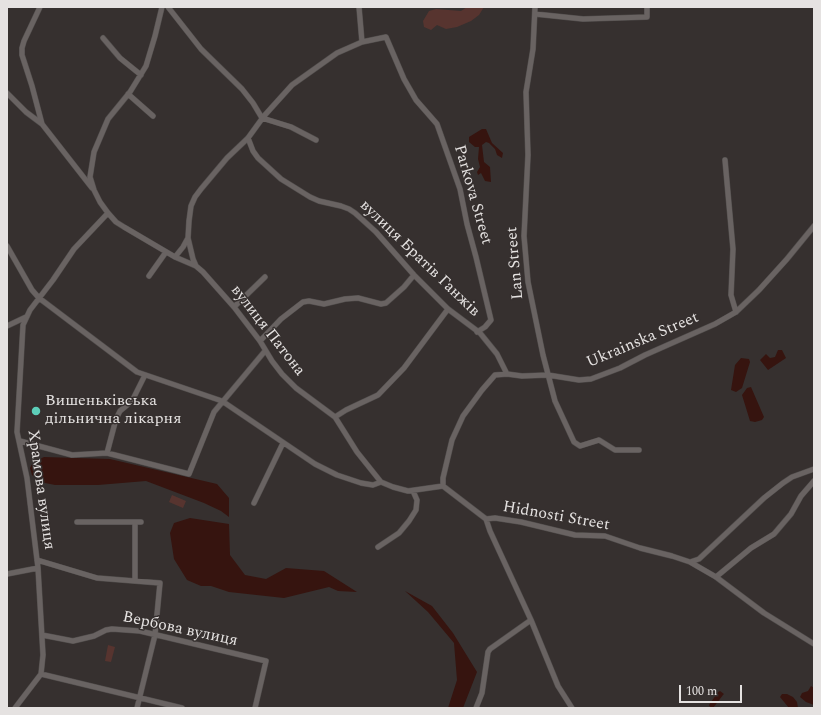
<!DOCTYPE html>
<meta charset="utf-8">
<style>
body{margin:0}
#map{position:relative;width:821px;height:715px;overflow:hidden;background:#36302f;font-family:Spectral,serif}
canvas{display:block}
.frame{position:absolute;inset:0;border:8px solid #e5e2e1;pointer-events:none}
.scale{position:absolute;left:679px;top:685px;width:63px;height:18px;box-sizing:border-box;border:2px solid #e5e2e1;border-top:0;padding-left:5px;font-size:12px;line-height:14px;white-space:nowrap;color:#e5e2e1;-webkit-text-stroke:3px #36302f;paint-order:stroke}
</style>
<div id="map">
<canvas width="821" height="715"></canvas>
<div class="frame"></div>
<div class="scale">100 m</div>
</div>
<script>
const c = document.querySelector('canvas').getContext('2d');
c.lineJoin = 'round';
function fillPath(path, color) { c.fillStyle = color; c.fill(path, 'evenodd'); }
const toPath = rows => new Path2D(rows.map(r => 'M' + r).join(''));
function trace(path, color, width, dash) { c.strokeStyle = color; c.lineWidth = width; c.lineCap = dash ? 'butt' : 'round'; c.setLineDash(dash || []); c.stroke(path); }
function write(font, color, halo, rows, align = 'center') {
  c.font = font + ' Spectral,serif'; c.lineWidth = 3; c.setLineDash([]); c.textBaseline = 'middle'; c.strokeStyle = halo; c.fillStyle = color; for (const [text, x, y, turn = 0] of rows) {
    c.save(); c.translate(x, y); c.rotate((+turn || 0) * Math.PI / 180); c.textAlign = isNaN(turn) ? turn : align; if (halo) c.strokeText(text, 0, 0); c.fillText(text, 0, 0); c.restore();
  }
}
fillPath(toPath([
 [467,7,484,7,479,15,471,21,457,27,446,29,437,25,431,30,424,27,423,21,429,11,436,9,461,11],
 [172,495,186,501,183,508,169,502],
 [108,645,115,647,111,662,105,661]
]), '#57342f');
fillPath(toPath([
 [482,129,486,129,492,143,503,153,502,158,497,155,495,149,489,143,486,142,482,145,484,162,490,167,491,182,485,181,481,173,478,175,477,172,480,167,478,159,479,147,475,147,469,142,469,137],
 [778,350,782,350,786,358,768,370,760,360,766,354,770,358,775,357],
 [741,358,749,359,750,362,742,388,736,392,731,390,735,365],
 [751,387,764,417,762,420,755,422,750,421,742,395,747,388],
 [44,457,110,459,217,484,229,498,229,517,221,511,204,503,146,481,98,485,55,485,40,482,32,475,30,468,33,462],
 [190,518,229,524,230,555,245,575,266,579,286,568,324,571,357,592,338,591,329,587,284,598,229,592,211,586,201,586,187,580,174,559,170,533,174,523],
 [405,591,432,606,453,633,477,672,463,708,448,708,457,680,454,643,428,612],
 [811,686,814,688,814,705,806,702,800,697,802,693,808,691],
 [720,691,724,694,723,695,713,708,710,707,709,705,718,692],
 [782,694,787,694,793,697,797,702,798,708,789,708,780,697]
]), '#36140f');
const minor = toPath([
 [40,7,24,41,22,48,22,55,32,86,42,124,92,188],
 [162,7,155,36,146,66,130,92,108,119,94,152,90,177,94,190,100,202,108,213,116,222,124,227,175,257,196,266,203,272,234,307,260,341,272,361,282,374,296,388,335,417,357,452,381,482,393,487,408,491,443,486,486,519,490,531,531,620,558,686,572,708],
 [168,7,201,49,242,89,253,103,262,118],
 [359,7,362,42,386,37,404,79,416,100,437,124,460,189,467,224,476,257,491,320,485,327,477,332],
 [535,7,533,49,526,92,528,155,524,236,528,282,543,355,555,401,574,442,580,446,599,440,615,450,639,450],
 [535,14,583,19,647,17,647,7],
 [103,38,120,58,141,75],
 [7,93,26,112,42,124],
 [128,94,153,116],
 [262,118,291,127,316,140],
 [248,138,253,151,258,158,281,179,310,197,319,201,341,206,349,209,355,213,376,232,414,275,448,309,480,333,497,354,507,374],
 [725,160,733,249,731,295,736,312],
 [7,246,32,290,39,298,137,372,222,401,315,464,337,475,361,483,373,485,381,482],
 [175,257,183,247,188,238],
 [196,266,193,259,188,238,189,221,191,206,195,197,201,189,227,158,248,138,264,116,292,85,337,53,362,42],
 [149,276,166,252],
 [234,307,265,277],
 [7,326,26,317],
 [260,341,281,319,303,302,309,301,324,304,345,299,358,298,381,304,386,303,404,287,414,275],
 [335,417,346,410,378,395,404,368,448,309],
 [20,441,72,455,107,453,189,474,214,412,265,351],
 [107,453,116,419,120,411,132,401,145,375],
 [443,486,443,478,452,440,463,416,482,390,495,375,507,374,522,376,548,375,579,380,591,379,620,368,645,355,715,324,736,312,759,290,787,259,814,226],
 [254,503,283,443],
 [486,519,495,518,521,522,575,535,605,536,640,548,672,556,690,562,716,577,764,613,814,644],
 [77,522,141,522],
 [135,522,135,581],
 [378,547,399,533,409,521,416,510,417,500,413,491],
 [37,560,97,578,160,583,155,635,137,708],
 [690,562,699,559,764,498,783,483,792,477,814,469],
 [7,574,38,568],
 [716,577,751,548,774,534,791,514,801,496,814,481],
 [42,635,73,641,94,636,106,630,112,629,140,631,266,661,255,708],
 [41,674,182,708],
 [15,708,41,674,43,655,38,568,27,478,17,432,23,325,30,310,53,280,74,249,108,213],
 [476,708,482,693,488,652,490,649,531,620]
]);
trace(minor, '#514d4c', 6);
trace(minor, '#696362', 5);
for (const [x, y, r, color] of [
 [36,411,5,"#5dceb9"]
]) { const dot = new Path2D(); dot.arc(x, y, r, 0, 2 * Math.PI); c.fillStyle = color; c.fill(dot); trace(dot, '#36302f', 1.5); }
write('16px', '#e5e2e1', '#36302f', [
 ["Parkova Street",472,195,74],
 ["вулиця Братів Ганжів",419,259,44],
 ["Lan Street",516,263,-95],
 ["вулиця Патона",267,331,52],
 ["Ukrainska Street",643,341,-23],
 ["Храмова вулиця",40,490,82],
 ["Hidnosti Street",556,517,10],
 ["Вербова вулиця",180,630,12]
]);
write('16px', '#e5e2e1', '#36302f', [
 ["Вишеньківська",45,402],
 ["дільнична лікарня",45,420]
], 'left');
</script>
